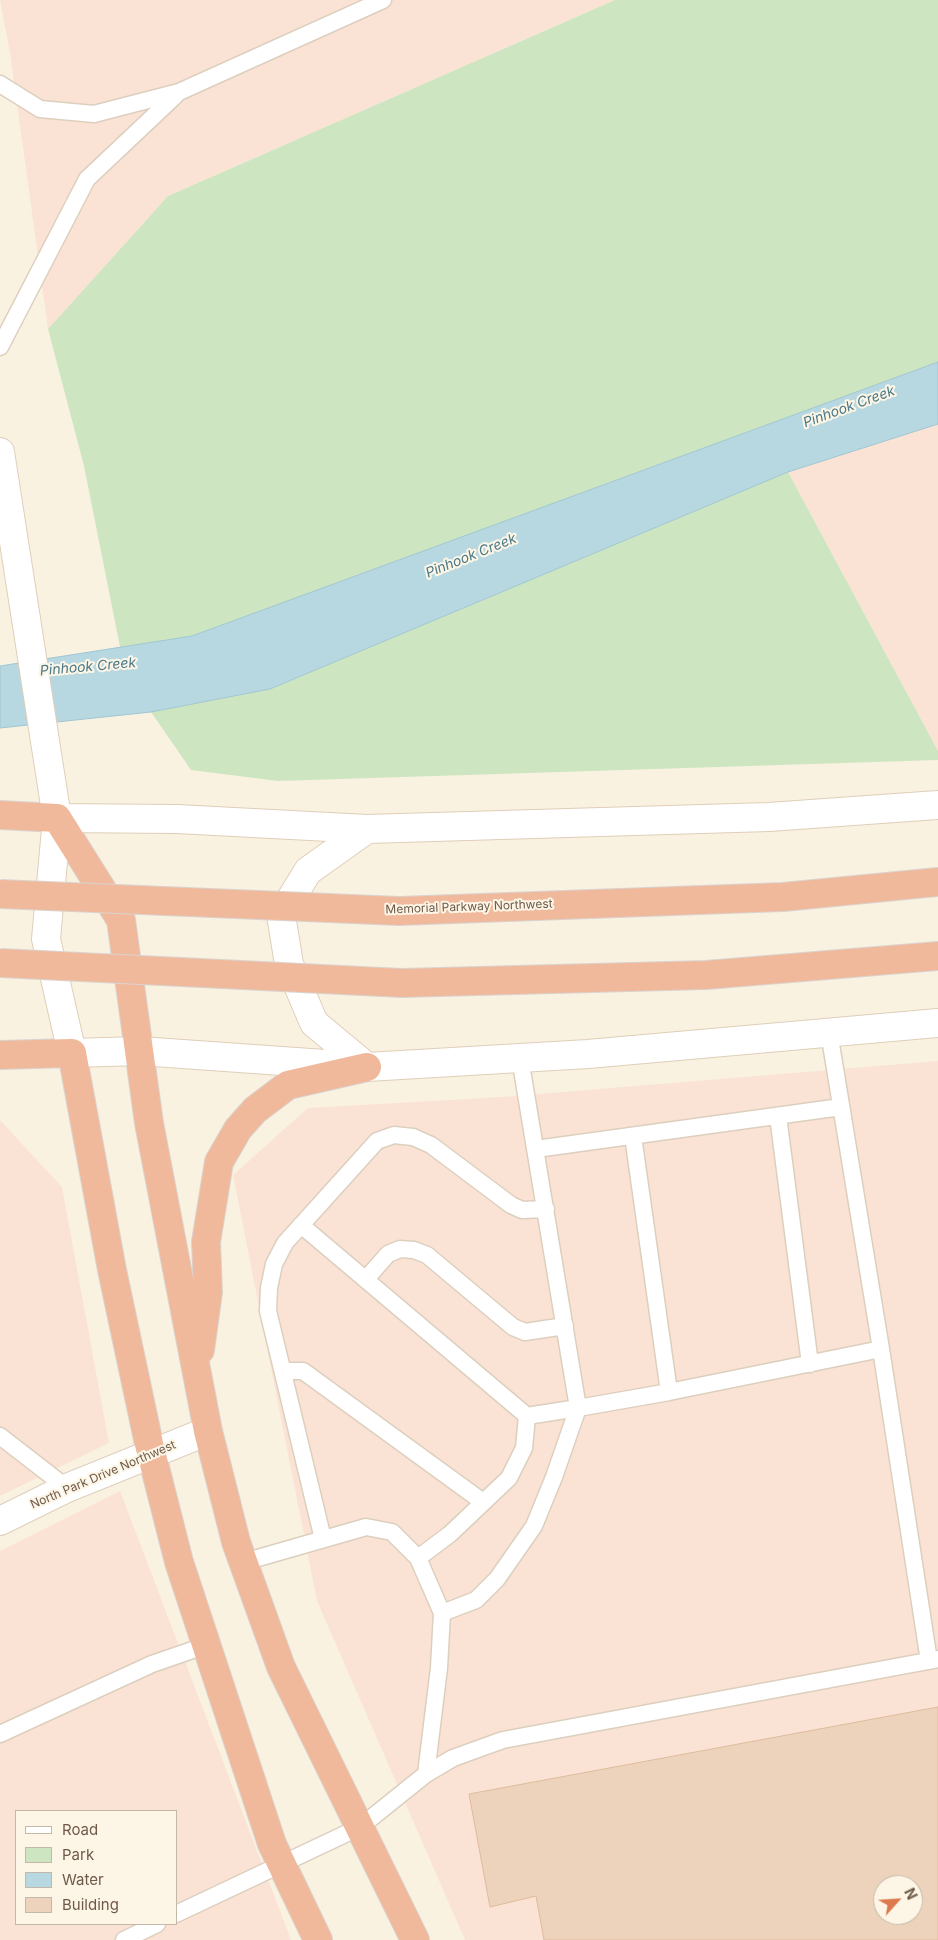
<!DOCTYPE html>
<style>
body{margin:0}
#map{position:relative;width:938px;height:1940px;overflow:hidden;background:#faf2e1;font-family:Inter,sans-serif}
canvas{display:block}
.legend{position:absolute;left:15px;top:1810px;width:162px;height:115px;box-sizing:border-box;background:#fdf6e6;border:1px solid #c4b8a8;margin:0;padding:6px 9px;list-style:none;font-size:15px;color:#6f5a4a}
.legend li{display:flex;align-items:center;gap:10px;height:25px}
.legend b{width:25px;border:1px solid #c4b8a8}
.north{position:absolute;left:873px;top:1875px;width:50px;height:50px;box-sizing:border-box;background:#fdf6e6;border:1px solid #c4b8a8;border-radius:50%;rotate:64deg;font-size:14px;font-weight:700;line-height:20px;text-align:center;color:#6f5a4a}
.north::after{content:'';display:block;margin:auto;width:18px;height:22px;background:#dc7a4e;clip-path:polygon(50% 0,100% 100%,50% 72%,0 100%)}
</style>
<div id="map">
<canvas width="938" height="1940"></canvas>
<ul class="legend">
<li><b style="height:6px;background:#fff"></b>Road</li>
<li><b style="height:14px;background:#cde6c1"></b>Park</li>
<li><b style="height:14px;background:#b7d8e1"></b>Water</li>
<li><b style="height:14px;background:#edd3bb"></b>Building</li>
</ul>
<div class="north">N</div>
</div>
<script>
const c = document.querySelector('canvas').getContext('2d');
c.lineJoin = 'round';
function fillPath(path, color) { c.fillStyle = color; c.fill(path, 'evenodd'); }
const toPath = rows => new Path2D(rows.map(r => 'M' + r).join(''));
function trace(path, color, width, dash) { c.strokeStyle = color; c.lineWidth = width; c.lineCap = dash ? 'butt' : 'round'; c.setLineDash(dash || []); c.stroke(path); }
function write(font, color, halo, rows, align = 'center') {
  c.font = font + ' Inter,sans-serif'; c.lineWidth = 4; c.setLineDash([]); c.textBaseline = 'middle'; c.strokeStyle = halo; c.fillStyle = color; for (const [text, x, y, turn = 0] of rows) {
    c.save(); c.translate(x, y); c.rotate((+turn || 0) * Math.PI / 180); c.textAlign = isNaN(turn) ? turn : align; if (halo) c.strokeText(text, 0, 0); c.fillText(text, 0, 0); c.restore();
  }
}
fillPath(toPath([
 [0,0,615,0,168,196,48,329,10,53],
 [938,424,938,751,788,472],
 [938,1061,938,1940,465,1940,317,1601,233,1175,308,1108,502,1097],
 [883,1885,913,1885,913,1915,883,1915],
 [0,1120,62,1187,109,1443,0,1496],
 [120,1491,291,1940,0,1940,0,1551],
 [16,1811,176,1811,176,1924,16,1924]
]), '#fae3d5');
fillPath(toPath([
 [615,0,938,0,938,362,192,636,120,647,84,466,48,329,168,196],
 [788,472,938,751,938,760,278,781,191,770,151,712,270,689]
]), '#cde6c1');
const water = toPath([
 [938,362,938,424,788,472,270,689,151,712,0,728,0,666,192,636,938,362]
]);
fillPath(water, '#b7d8e1');
trace(water, '#9fc6d2', 1);
const building = toPath([
 [938,1707,938,1940,544,1940,536,1896,490,1907,469,1794,938,1707],
 [883,1885,913,1885,913,1915,883,1915,883,1885]
]);
fillPath(building, '#edd3bb');
trace(building, '#dfbb9c', 1);
const lane = toPath([
 [0,84,40,109,94,114,179,92,383,0],
 [0,347,87,179,176,95],
 [778,1116,810,1364],
 [633,1136,669,1392],
 [536,1149,841,1107],
 [301,1225,527,1416],
 [366,1279,388,1254,400,1249,414,1250,427,1255,513,1327,525,1332,565,1326],
 [881,1349,929,1661],
 [283,1371,303,1371,483,1502],
 [0,1436,67,1488],
 [323,1539,268,1311,269,1288,274,1264,285,1243,377,1141,394,1135,413,1137,431,1145,511,1205,522,1210,546,1209],
 [418,1558,450,1534,509,1478,524,1448,527,1416,578,1408,520,1058],
 [442,1613,476,1600,497,1579,534,1526,554,1477,578,1408,669,1392,881,1349,829,1032],
 [0,1734,152,1664,207,1645],
 [426,1774,453,1758,503,1740,938,1659],
 [176,1914,360,1827,426,1774,439,1668,442,1613,418,1558,392,1532,366,1527,244,1562],
 [124,1940,157,1924]
]);
const street = toPath([
 [0,1521,67,1488,208,1431]
]);
const secondary = toPath([
 [0,452,57,818,46,939,72,1053,140,1051,367,1067,588,1054,938,1023],
 [57,818,177,819,367,829,769,817,938,805],
 [367,829,308,871,281,915,289,964,314,1023,367,1067]
]);
const highway = toPath([
 [0,815,57,818,121,920,149,1123,208,1431,236,1542,281,1667,415,1940],
 [399,911,783,897,938,882],
 [402,983,706,975,938,956],
 [0,1055,72,1053,112,1270,149,1444,179,1562,272,1844,318,1940],
 [200,1350,208,1292,206,1242,219,1162,238,1129,255,1110,288,1085,367,1067]
]);
trace(lane, '#ddcfbe', 19);
trace(street, '#ddcfbe', 30);
trace(secondary, '#dfceb9', 30);
trace(highway, '#dad4d0', 30);
trace(lane, '#fff', 16);
trace(street, '#fff', 28);
trace(secondary, '#fff', 28);
trace(highway, '#f0b99c', 28);
const highwayBridge = toPath([
 [0,894,399,911],
 [0,963,402,983]
]);
trace(highwayBridge, '#dad4d0', 30, []);
trace(highwayBridge, '#f0b99c', 28);
write('12px', '#6f5a4a', '#fdf6e6', [
 ["Memorial Parkway Northwest",469,907,-2],
 ["North Park Drive Northwest",103,1475,-23]
]);
write('italic 14px', '#497888', '#fdf6e6', [
 ["Pinhook Creek",849,407,-20],
 ["Pinhook Creek",471,556,-22],
 ["Pinhook Creek",88,667,-5]
]);
</script>
